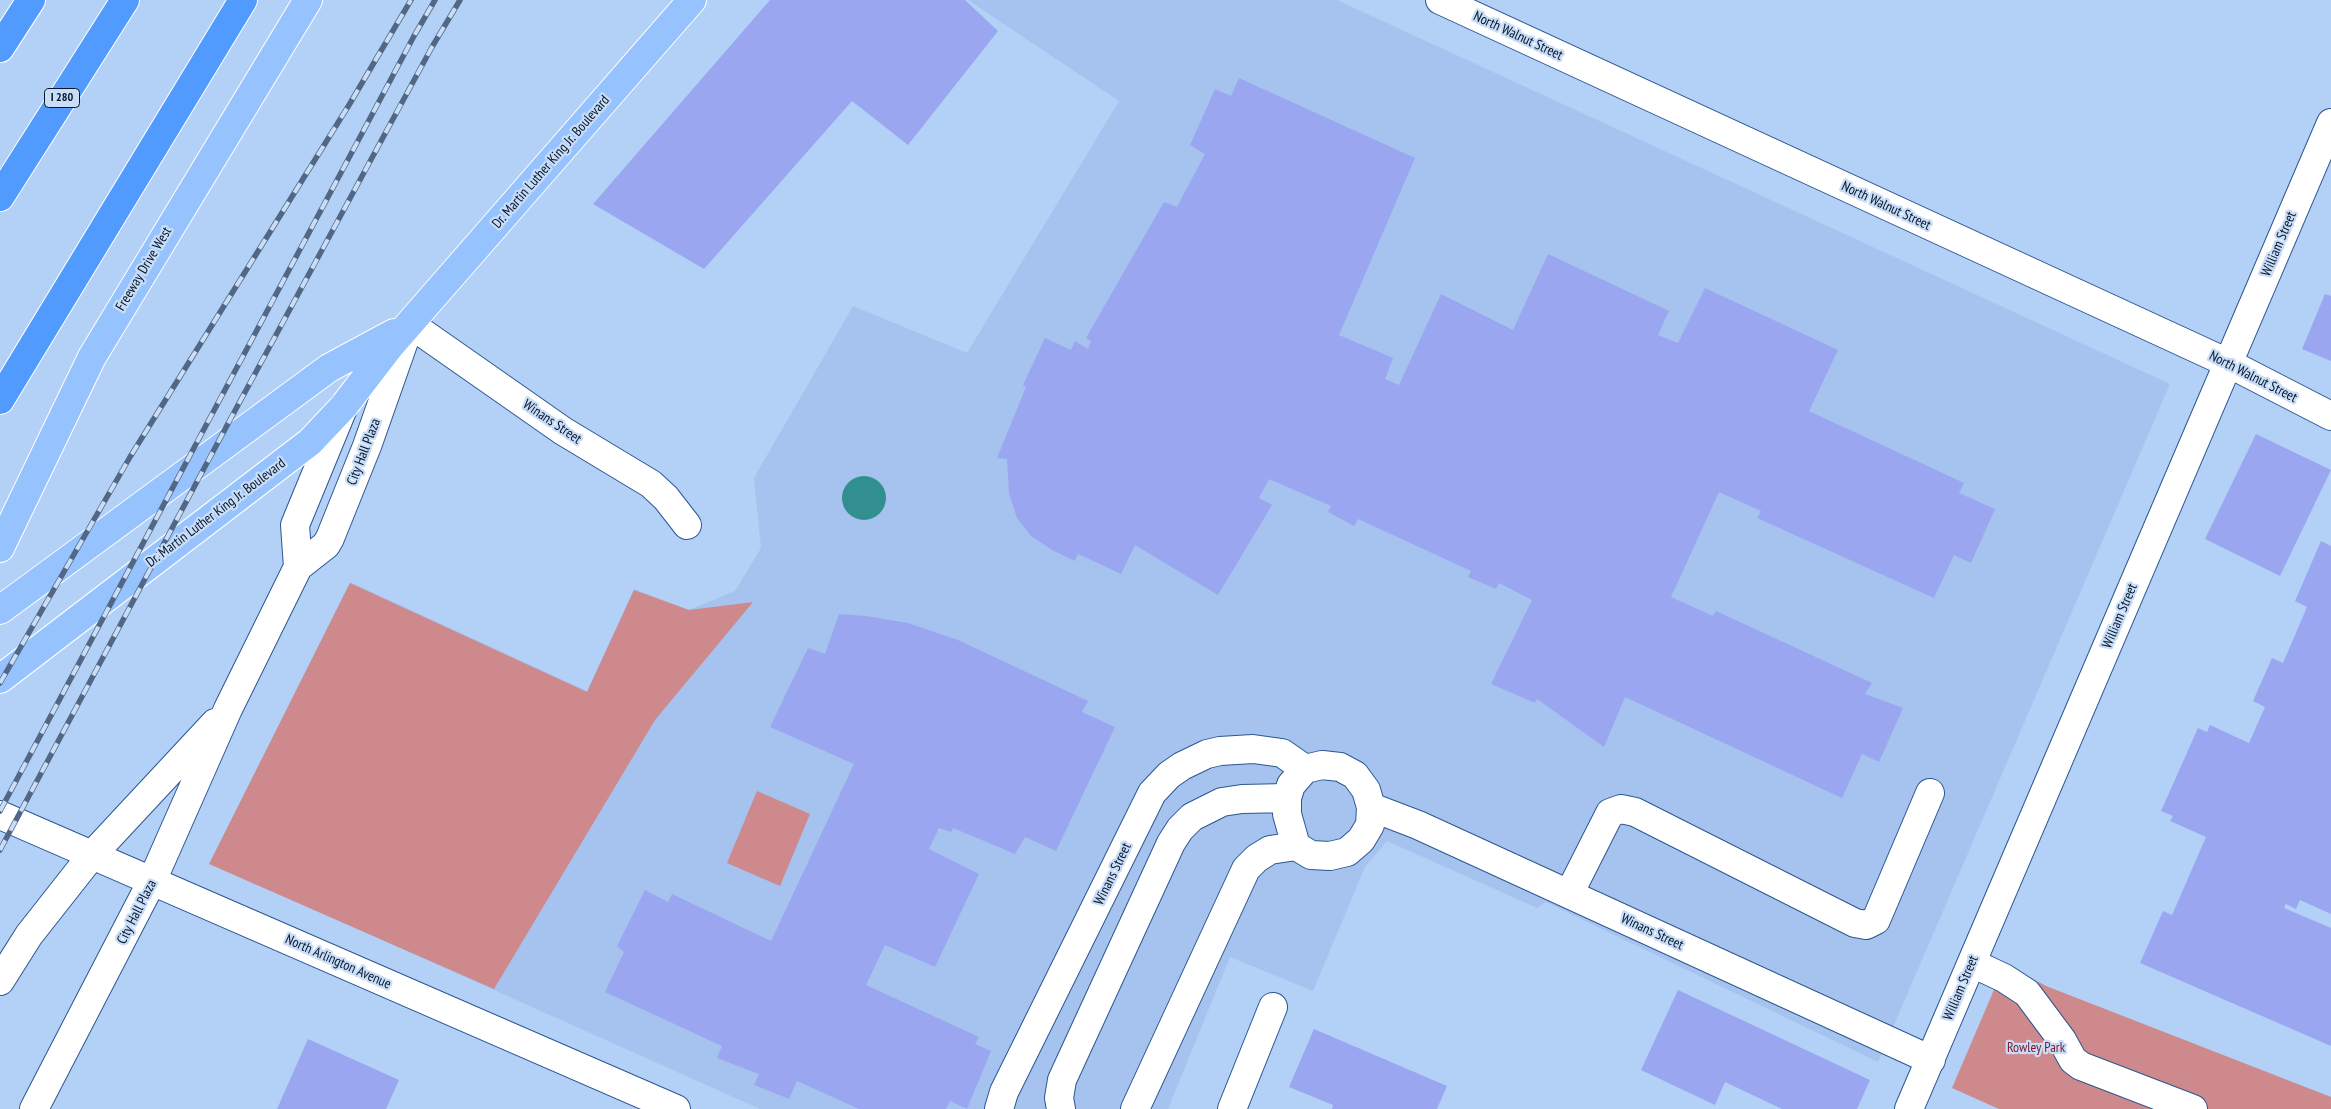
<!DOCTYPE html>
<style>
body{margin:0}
canvas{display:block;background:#b3d0f7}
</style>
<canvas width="2331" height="1109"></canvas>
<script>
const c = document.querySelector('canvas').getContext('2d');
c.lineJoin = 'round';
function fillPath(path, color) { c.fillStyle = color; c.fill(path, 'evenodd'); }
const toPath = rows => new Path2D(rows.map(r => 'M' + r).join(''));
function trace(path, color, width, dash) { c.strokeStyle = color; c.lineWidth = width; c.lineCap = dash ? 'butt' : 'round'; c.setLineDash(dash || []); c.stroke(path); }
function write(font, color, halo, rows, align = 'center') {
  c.font = font + ' "PT Sans Narrow",sans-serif'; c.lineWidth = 4.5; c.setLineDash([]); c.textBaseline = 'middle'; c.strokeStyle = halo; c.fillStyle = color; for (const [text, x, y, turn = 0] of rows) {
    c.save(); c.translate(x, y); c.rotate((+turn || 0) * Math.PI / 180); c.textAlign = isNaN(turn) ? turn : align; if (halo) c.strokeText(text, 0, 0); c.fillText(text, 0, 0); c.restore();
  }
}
fillPath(toPath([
 [968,0,1337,0,2170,384,1878,1062,1546,902,1537,908,1387,841,1365,867,1313,991,1230,957,1168,1109,760,1109,210,863,350,582,587,691,634,589,689,610,735,591,761,548,754,478,853,306,967,353,1119,101]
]), '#a5c3ee');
fillPath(toPath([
 [350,583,587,692,634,590,689,610,753,602,655,720,494,989,209,864],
 [757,791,810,814,780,886,727,863],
 [2005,964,2046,986,2331,1097,2331,1109,1999,1109,1952,1088]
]), '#cd898c');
fillPath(toPath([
 '842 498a22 22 0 1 1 44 0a22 22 0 1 1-44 0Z'
]), '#328f90');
fillPath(toPath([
 [770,0,965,0,998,31,908,145,852,101,704,269,593,204],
 [1239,78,1415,158,1339,335,1393,358,1385,379,1399,385,1441,294,1513,330,1548,254,1669,311,1658,335,1678,343,1705,288,1838,350,1809,411,1964,483,1959,493,1995,509,1971,563,1954,555,1934,598,1757,518,1761,511,1719,492,1671,597,1713,616,1716,611,1872,683,1865,694,1903,708,1879,762,1862,754,1842,798,1625,697,1604,747,1537,699,1535,703,1491,684,1532,600,1499,583,1496,589,1468,577,1471,571,1358,519,1354,526,1328,512,1331,506,1269,479,1259,498,1272,505,1218,595,1135,545,1121,574,1078,554,1075,561,1052,550,1031,536,1017,518,1009,494,1007,459,997,458,1026,387,1023,385,1045,338,1071,350,1075,341,1088,349,1091,341,1086,338,1164,202,1177,207,1205,154,1190,145,1215,89,1231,96],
 [2325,294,2331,296,2331,361,2302,349],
 [2256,434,2331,470,2280,576,2205,539],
 [2321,541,2331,546,2331,914,2300,900,2296,909,2286,904,2284,908,2331,928,2331,1046,2140,963,2163,911,2172,915,2206,837,2170,821,2173,816,2161,811,2198,728,2207,732,2210,725,2249,743,2265,707,2253,701,2272,658,2283,663,2307,607,2295,601],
 [839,614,866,616,908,623,958,640,1088,701,1082,712,1115,727,1056,851,1025,837,1015,854,953,828,951,832,939,828,929,849,979,874,935,967,885,945,866,985,979,1037,975,1044,991,1051,967,1109,950,1101,946,1109,859,1109,797,1081,789,1099,754,1085,759,1074,717,1058,722,1046,605,992,624,952,617,946,645,890,668,902,672,894,771,941,854,764,770,727,808,648,825,654],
 [1678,990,1870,1080,1857,1109,1782,1109,1725,1082,1715,1105,1641,1070],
 [1314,1029,1447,1086,1437,1109,1332,1109,1333,1105,1289,1087],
 [308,1039,399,1080,386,1109,277,1109]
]), '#9aa7f0');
const minor = toPath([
 [1440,0,2228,363,2331,416],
 [298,567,295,525,344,406],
 [1371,807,1418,825,1931,1060],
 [0,815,676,1109],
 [1569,894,1610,813,1621,809,1635,812,1855,923,1866,925,1876,920,1930,793],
 [1972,963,2004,978,2027,993,2062,1040,2073,1060,2081,1066,2193,1109],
 [0,981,29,935,92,855,215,723],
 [34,1109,152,881,228,709,298,567,326,545,330,538,367,446,410,324,563,431,651,484,666,498,687,525],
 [999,1109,1004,1092,1152,793,1169,775,1182,766,1207,754,1220,751,1253,749,1282,753,1305,769],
 [1061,1109,1059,1098,1062,1080,1171,843,1180,829,1192,817,1222,802,1242,799,1287,798],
 [1135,1109,1246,869,1257,858,1270,850,1296,846,1311,855,1330,856,1347,852,1361,840,1370,825,1371,807,1366,790,1355,775,1340,767,1322,765,1305,769,1291,785,1287,798,1287,814,1296,846],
 [1232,1109,1273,1007],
 [1909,1109,2331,123]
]);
const major = toPath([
 [0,548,92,357,308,0],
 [0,610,329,368,394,333],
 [0,679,310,442,344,406,390,346,692,0]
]);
const highway = toPath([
 [0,48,31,0],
 [0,197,125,0],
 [0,400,243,0]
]);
trace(minor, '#2c5791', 30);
trace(major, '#fff', 30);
trace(highway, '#fff', 30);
trace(minor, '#fff', 28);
trace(major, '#96c3fe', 28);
trace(highway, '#509bfd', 28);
const rail = toPath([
 [0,683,130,457,349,105,411,0],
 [0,811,414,36,435,0],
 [0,850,231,418,432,47,460,0]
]);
trace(rail, '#516785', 5.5);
trace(rail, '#c9ddf7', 4, [11]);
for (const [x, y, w] of [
 [62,98,35]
]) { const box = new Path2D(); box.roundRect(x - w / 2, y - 9.5, w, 19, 4); c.fillStyle = '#c9ddf7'; c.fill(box); trace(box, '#04152c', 1); }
write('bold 12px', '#04152c', null, [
 ["I 280",62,98]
]);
write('14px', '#04152c', '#c9ddf7', [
 ["North Walnut Street",1518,36,25],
 ["Dr. Martin Luther King Jr. Boulevard",551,162,-49],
 ["North Walnut Street",1886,206,25],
 ["William Street",2279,244,-67],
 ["Freeway Drive West",144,269,-59],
 ["North Walnut Street",2253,377,27],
 ["Winans Street",552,422,34],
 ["City Hall Plaza",364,452,-69],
 ["Dr. Martin Luther King Jr. Boulevard",216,513,-37],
 ["William Street",2120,616,-67],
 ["Winans Street",1113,874,-64],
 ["City Hall Plaza",137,912,-63],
 ["Winans Street",1652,932,25],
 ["North Arlington Avenue",338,962,24],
 ["William Street",1961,988,-67]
]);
write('14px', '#7e172b', '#c9ddf7', [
 ["Rowley Park",2036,1048]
]);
</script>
